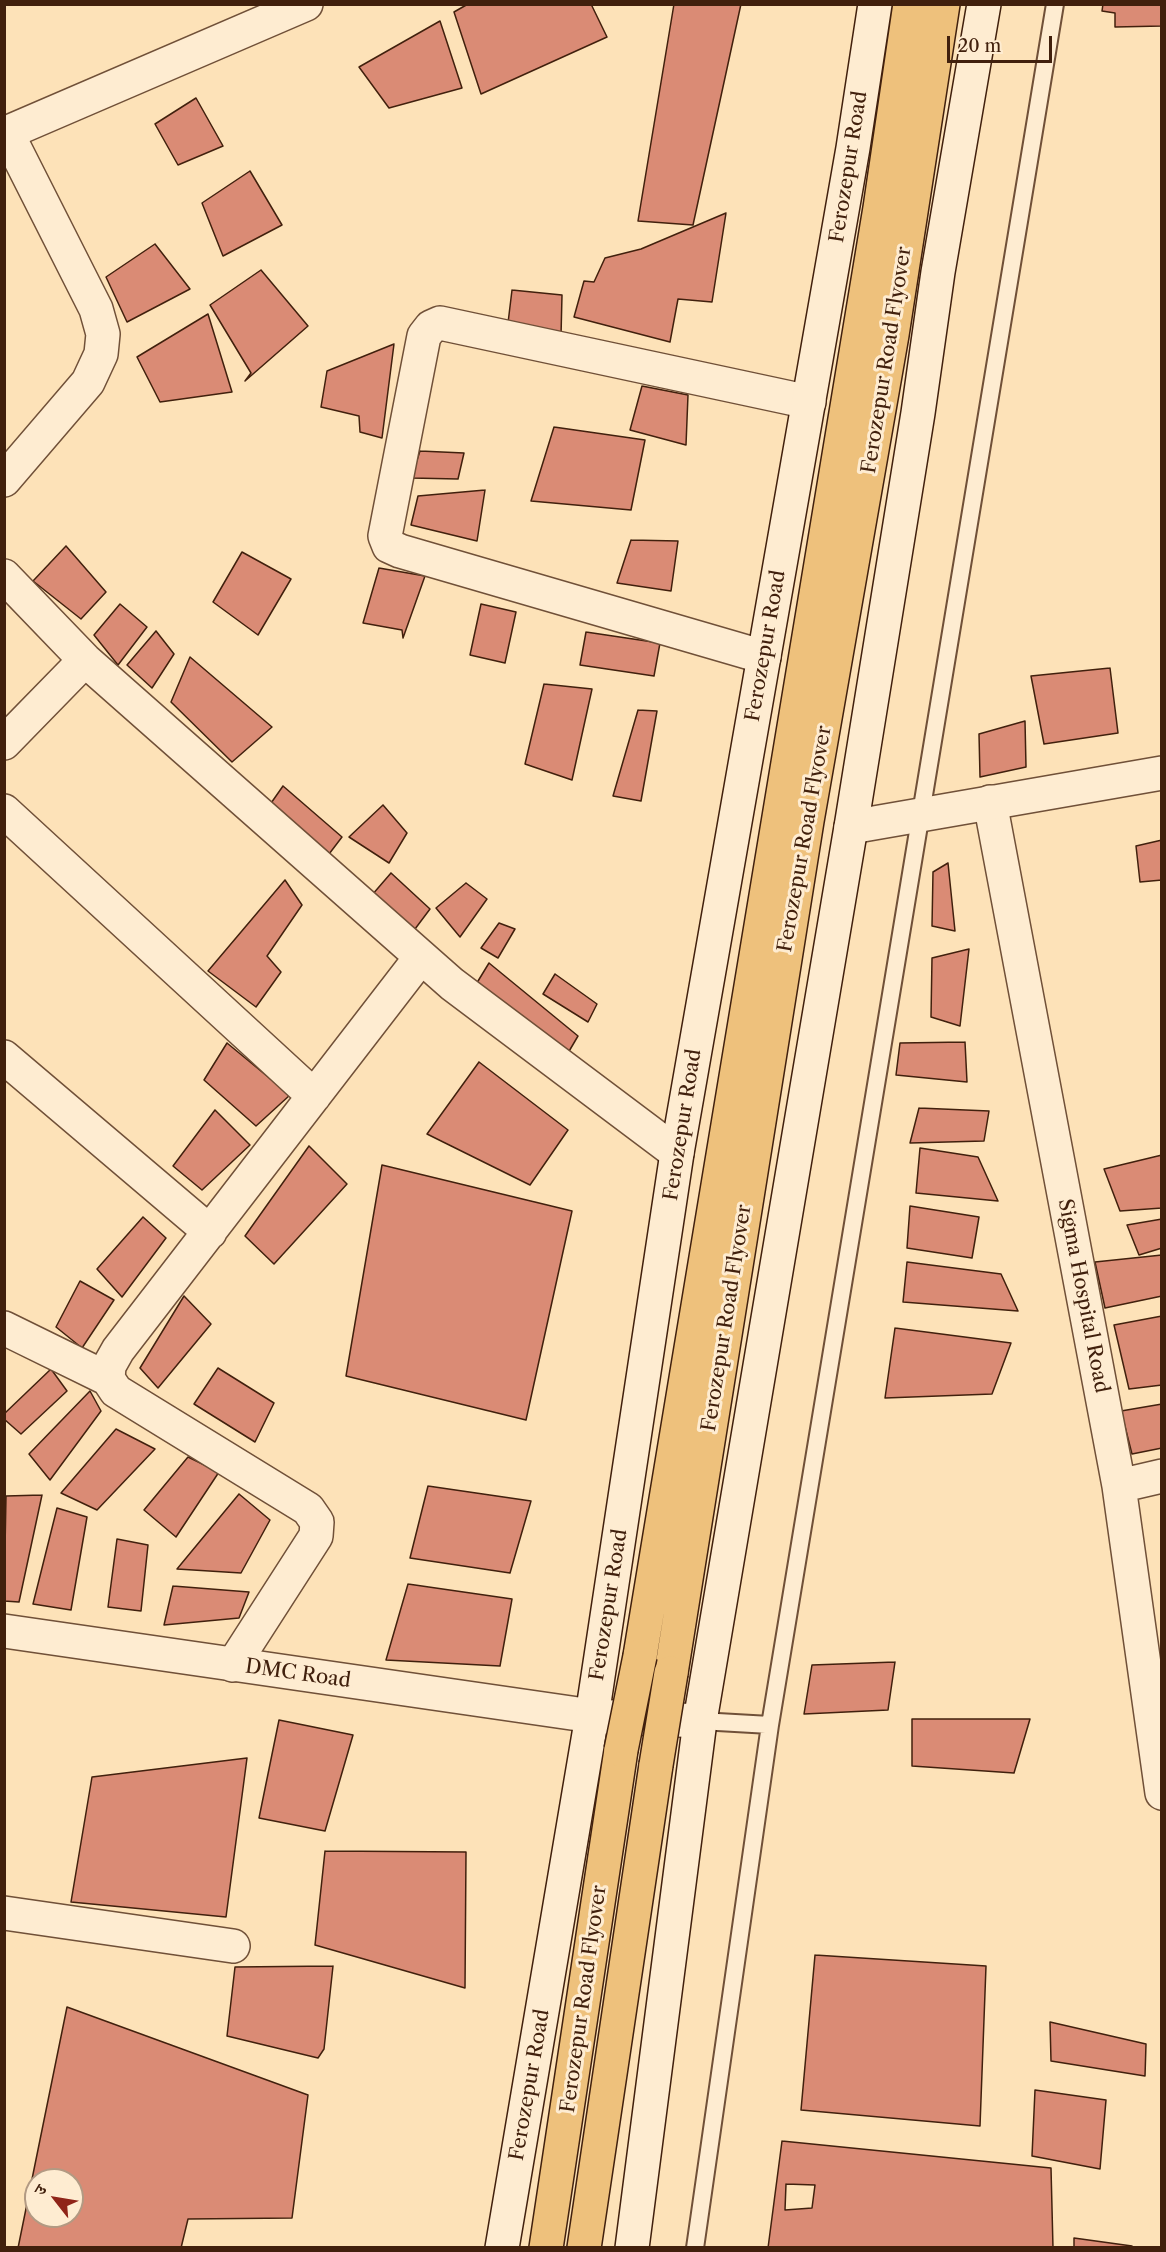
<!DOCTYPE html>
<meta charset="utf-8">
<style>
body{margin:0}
#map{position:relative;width:1166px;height:2252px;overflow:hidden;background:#fde2b8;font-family:"Libre Caslon Text","Noto Serif Devanagari",serif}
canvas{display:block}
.frame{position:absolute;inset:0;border:6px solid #41200d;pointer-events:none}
.north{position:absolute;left:24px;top:2168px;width:60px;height:60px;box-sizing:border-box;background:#feecd1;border:2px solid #b29a83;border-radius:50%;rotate:301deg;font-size:16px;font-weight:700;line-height:24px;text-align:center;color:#41200d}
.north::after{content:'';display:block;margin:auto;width:21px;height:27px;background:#8f2418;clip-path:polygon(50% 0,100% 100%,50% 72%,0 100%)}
.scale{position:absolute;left:947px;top:36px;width:105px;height:27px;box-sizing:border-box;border:3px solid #41200d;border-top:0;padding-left:8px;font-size:18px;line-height:21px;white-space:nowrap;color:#41200d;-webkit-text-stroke:4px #feecd1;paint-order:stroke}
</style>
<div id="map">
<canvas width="1166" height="2252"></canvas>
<div class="frame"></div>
<div class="north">उ</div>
<div class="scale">20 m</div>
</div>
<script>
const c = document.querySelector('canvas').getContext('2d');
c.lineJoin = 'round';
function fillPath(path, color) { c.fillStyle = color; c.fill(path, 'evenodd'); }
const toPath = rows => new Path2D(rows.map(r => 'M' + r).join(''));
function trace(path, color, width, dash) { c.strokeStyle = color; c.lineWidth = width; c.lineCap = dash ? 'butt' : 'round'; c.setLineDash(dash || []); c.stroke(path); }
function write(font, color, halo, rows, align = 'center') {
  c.font = font + ' "Libre Caslon Text",serif'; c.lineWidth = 6; c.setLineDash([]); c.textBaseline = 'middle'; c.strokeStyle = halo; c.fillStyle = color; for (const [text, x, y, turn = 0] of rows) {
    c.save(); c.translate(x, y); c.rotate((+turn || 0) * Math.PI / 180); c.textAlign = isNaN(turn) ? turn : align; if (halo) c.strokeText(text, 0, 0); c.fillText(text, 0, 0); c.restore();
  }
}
const building = toPath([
 [468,4,591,4,607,37,481,94,454,12,468,4],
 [674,4,741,4,693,225,638,221,674,4],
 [1103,4,1162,4,1162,26,1115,27,1115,13,1102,11,1103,4],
 [440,21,462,88,389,108,359,67,440,21],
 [196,98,223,146,178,165,155,124,196,98],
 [250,171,282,225,223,256,202,203,250,171],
 [726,213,712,302,678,299,670,342,574,317,584,281,594,282,605,258,641,249,726,213],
 [155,244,190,289,127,322,106,277,155,244],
 [261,270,308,326,245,381,251,373,210,305,261,270],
 [512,290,562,295,561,336,508,323,512,290],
 [208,314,232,392,160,402,137,357,208,314],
 [394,344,382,438,360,432,359,416,321,407,327,371,394,344],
 [642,386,688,395,686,445,630,430,642,386],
 [554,427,645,440,631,510,531,501,554,427],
 [420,451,464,453,458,479,411,478,420,451],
 [485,490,477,541,411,525,418,496,485,490],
 [631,540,678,541,671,591,617,583,631,540],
 [66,546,106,592,81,619,33,581,66,546],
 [242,552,291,579,258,635,213,602,242,552],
 [379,568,425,576,403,638,402,630,363,623,379,568],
 [120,604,147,627,118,665,94,635,120,604],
 [481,604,516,612,505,663,470,655,481,604],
 [156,631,174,654,152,688,127,665,156,631],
 [586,632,660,643,654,676,580,665,586,632],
 [190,657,272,727,232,762,171,702,190,657],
 [1110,668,1118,733,1044,744,1031,676,1110,668],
 [544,684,592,689,572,780,525,764,544,684],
 [638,710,657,711,641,801,613,796,638,710],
 [1025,721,1026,767,980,777,979,734,1025,721],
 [283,786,342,837,326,858,269,806,283,786],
 [383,805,407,833,389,863,349,837,383,805],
 [1162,840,1162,880,1140,882,1136,846,1162,840],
 [948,863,955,931,932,926,933,872,948,863],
 [391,873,430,909,415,929,372,895,391,873],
 [285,880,302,905,267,956,281,972,256,1007,208,971,285,880],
 [466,883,487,899,460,937,436,908,466,883],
 [499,923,515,929,498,958,481,948,499,923],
 [969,949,960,1026,931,1017,932,958,969,949],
 [489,963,578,1036,568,1053,475,986,489,963],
 [555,974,597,1004,588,1022,543,994,555,974],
 [965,1042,967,1082,896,1075,900,1043,965,1042],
 [227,1043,290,1095,256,1126,204,1080,227,1043],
 [479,1062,568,1130,530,1185,427,1134,479,1062],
 [919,1108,989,1111,984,1141,910,1143,919,1108],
 [215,1110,250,1145,202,1190,173,1166,215,1110],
 [309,1146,347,1184,274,1264,245,1236,309,1146],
 [920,1148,978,1157,998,1201,916,1193,920,1148],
 [1162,1155,1162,1208,1120,1211,1104,1169,1162,1155],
 [382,1165,572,1211,526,1420,346,1376,382,1165],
 [910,1206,979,1217,972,1258,907,1248,910,1206],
 [143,1217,166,1238,122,1297,97,1269,143,1217],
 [1162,1219,1162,1248,1139,1255,1127,1225,1162,1219],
 [1162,1255,1162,1296,1105,1308,1095,1262,1162,1255],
 [907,1262,1001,1274,1018,1311,903,1302,907,1262],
 [80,1281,114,1300,82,1348,56,1327,80,1281],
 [184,1296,211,1324,158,1388,140,1368,184,1296],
 [1162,1316,1162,1385,1129,1389,1114,1325,1162,1316],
 [895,1328,1011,1343,992,1394,885,1398,895,1328],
 [218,1368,274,1403,255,1442,194,1404,218,1368],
 [51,1369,67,1391,21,1434,4,1419,4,1414,51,1369],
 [90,1391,101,1411,50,1480,29,1454,90,1391],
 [1162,1404,1162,1448,1132,1454,1121,1411,1162,1404],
 [116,1429,155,1449,97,1510,61,1493,116,1429],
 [188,1457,219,1472,176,1537,144,1510,188,1457],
 [428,1486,531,1501,510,1573,410,1558,428,1486],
 [239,1494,270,1520,241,1573,177,1569,239,1494],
 [42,1495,19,1602,4,1601,6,1496,42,1495],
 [57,1508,87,1517,71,1610,33,1604,57,1508],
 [117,1539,148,1545,141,1611,108,1607,117,1539],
 [408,1584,512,1599,500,1666,386,1660,408,1584],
 [173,1586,249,1592,239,1618,164,1625,173,1586],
 [895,1662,888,1710,804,1714,812,1665,895,1662],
 [912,1719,1030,1719,1014,1773,912,1766,912,1719],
 [279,1720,353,1735,325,1831,259,1818,279,1720],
 [247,1758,226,1917,71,1902,92,1777,247,1758],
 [325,1851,466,1852,465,1988,315,1945,325,1851],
 [815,1955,986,1966,980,2126,801,2110,815,1955],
 [333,1966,324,2049,318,2058,227,2036,235,1967,333,1966],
 [67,2007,308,2095,292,2218,188,2219,181,2248,18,2248,67,2007],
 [36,2180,72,2180,72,2216,36,2216,36,2180],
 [1050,2022,1146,2044,1145,2076,1051,2061,1050,2022],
 [1035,2090,1106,2100,1100,2169,1032,2156,1035,2090],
 [782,2141,1051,2168,1053,2248,768,2248,782,2141],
 [786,2184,815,2185,812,2208,785,2210,786,2184],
 [1074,2238,1132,2246,1132,2248,1074,2248,1074,2238]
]);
fillPath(building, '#da8b75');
trace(building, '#41200d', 1.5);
const service = toPath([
 [770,1725,1055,4],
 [695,2248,770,1725,700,1721]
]);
const minor = toPath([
 [4,480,88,382,101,354,103,334,96,309,7,133],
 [4,576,85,660,452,984,677,1153],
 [764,657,400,551,389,546,385,536,424,336,431,327,440,323,809,402],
 [4,743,85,660],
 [990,802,1119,1486,1162,1793],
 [4,811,314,1096],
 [4,1057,210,1232],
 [4,1328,108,1379],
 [1119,1486,1162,1476],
 [233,1665,316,1536,317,1522,308,1509,116,1391,108,1379,109,1366,118,1350,421,957],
 [4,1913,233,1946]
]);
const tertiary = toPath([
 [4,134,306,4],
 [851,827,1162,773],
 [4,1631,592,1716,700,1721]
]);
const secondary = toPath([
 [502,2248,592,1716,677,1153,853,148,875,4],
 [632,2248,700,1721,851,827,918,413,938,272,984,4]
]);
const primary = toPath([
 [640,1656,880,208,910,4],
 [671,1673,807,821,892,335,943,4],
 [546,2248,621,1750],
 [584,2248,656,1765]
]);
trace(service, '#705038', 20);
trace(minor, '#705038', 36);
trace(tertiary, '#705038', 36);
trace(secondary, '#41200d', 36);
trace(primary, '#41200d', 36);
trace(service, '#feecd1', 16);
trace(minor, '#feecd1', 33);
trace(tertiary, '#feecd1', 33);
trace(secondary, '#feecd1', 33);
trace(primary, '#eec17c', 33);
const primaryBridge = toPath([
 [621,1750,640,1656],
 [656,1765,671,1673]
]);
trace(primaryBridge, '#41200d', 36, []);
trace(primaryBridge, '#eec17c', 33);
write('20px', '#41200d', '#feecd1', [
 ["Ferozepur Road",849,167,-81],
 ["Ferozepur Road Flyover",887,360,-81],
 ["Ferozepur Road",766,646,-80],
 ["Ferozepur Road Flyover",805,839,-80],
 ["Ferozepur Road",683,1125,-81],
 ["Sigma Hospital Road",1083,1296,79],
 ["Ferozepur Road Flyover",727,1318,-81],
 ["Ferozepur Road",609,1605,-81],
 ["DMC Road",298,1674,8],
 ["Ferozepur Road Flyover",584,1999,-82],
 ["Ferozepur Road",530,2085,-80]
]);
</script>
